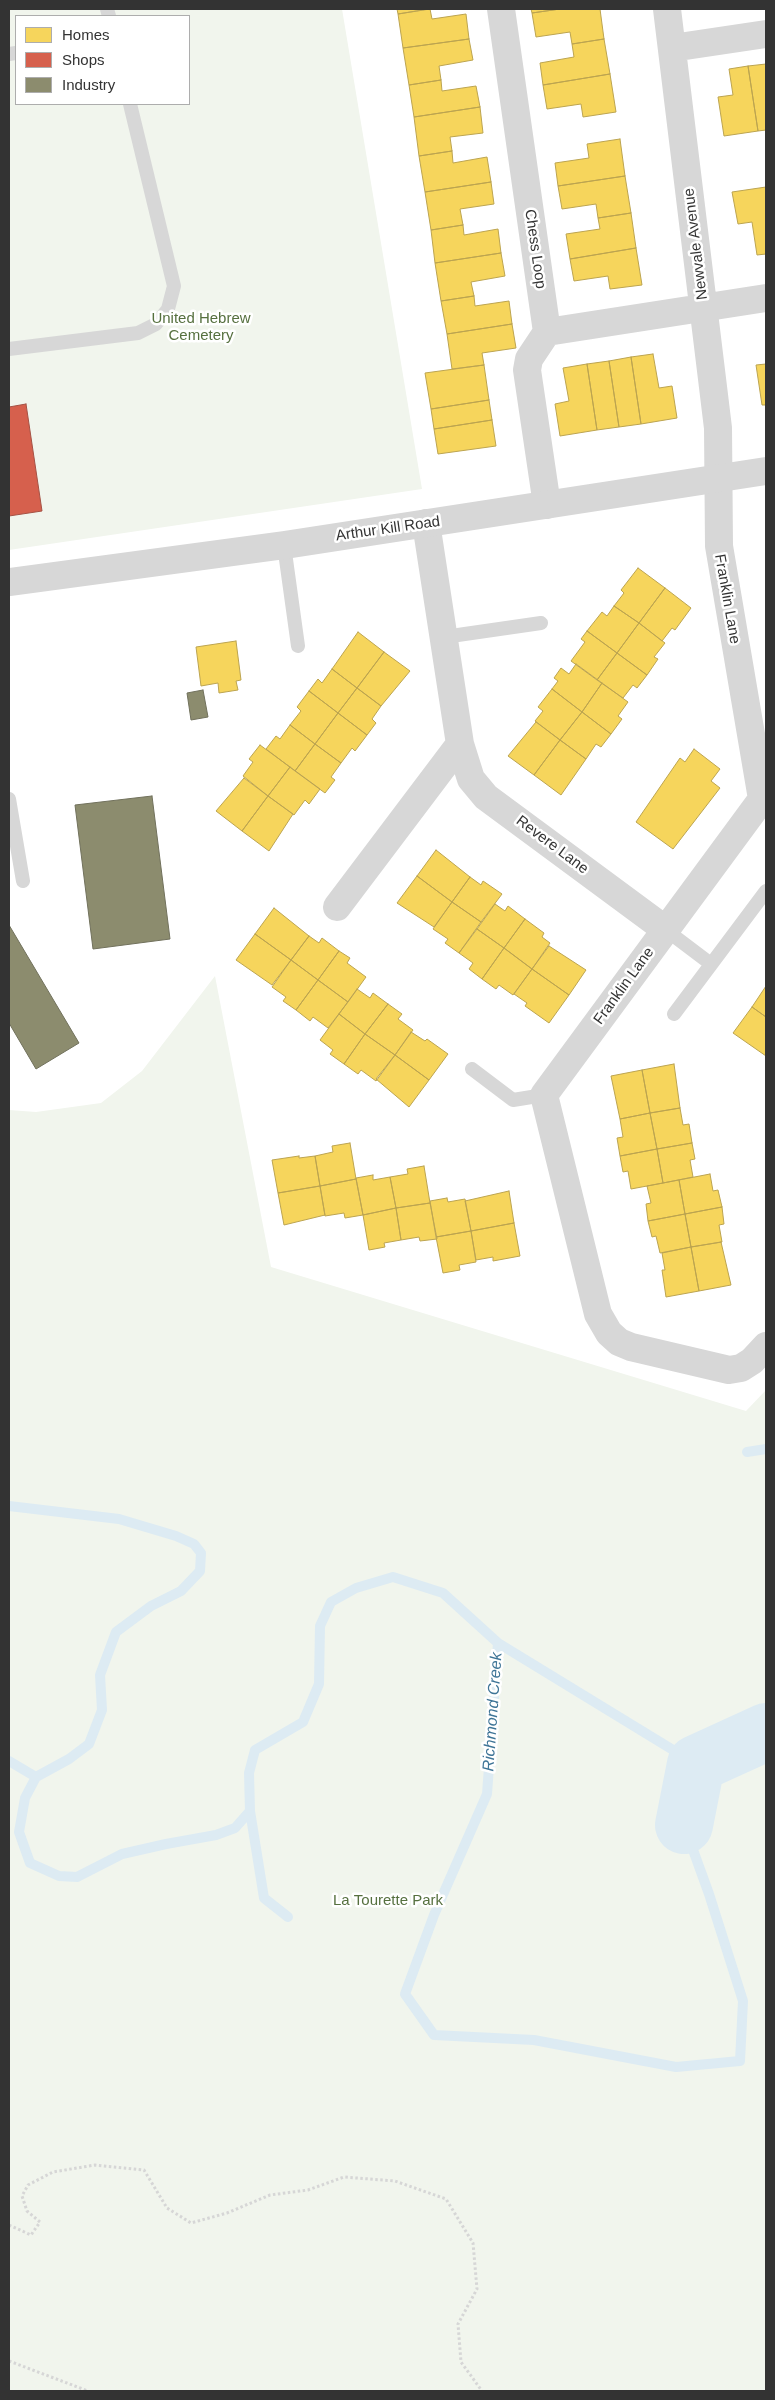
<!DOCTYPE html>
<style>
body{margin:0}
#map{position:relative;width:775px;height:2400px;overflow:hidden;background:#fff;font-family:Helvetica,sans-serif}
canvas{display:block}
.frame{position:absolute;inset:0;border:10px solid #333;pointer-events:none}
.legend{position:absolute;left:15px;top:15px;width:175px;height:90px;box-sizing:border-box;background:#fff;border:1px solid #adadad;margin:0;padding:6px 9px;list-style:none;font-size:15px;color:#333}
.legend li{display:flex;align-items:center;gap:10px;height:25px}
.legend b{width:25px;border:1px solid #adadad}
</style>
<div id="map">
<canvas width="775" height="2400"></canvas>
<div class="frame"></div>
<ul class="legend">
<li><b style="height:14px;background:#f6d55c"></b>Homes</li>
<li><b style="height:14px;background:#d6604d"></b>Shops</li>
<li><b style="height:14px;background:#8c8c6e"></b>Industry</li>
</ul>
</div>
<script>
const c = document.querySelector('canvas').getContext('2d');
c.lineJoin = 'round';
function fillPath(path, color) { c.fillStyle = color; c.fill(path, 'evenodd'); }
const toPath = rows => new Path2D(rows.map(r => 'M' + r).join(''));
function trace(path, color, width, dash) { c.strokeStyle = color; c.lineWidth = width; c.lineCap = dash ? 'butt' : 'round'; c.setLineDash(dash || []); c.stroke(path); }
function write(font, color, halo, rows, align = 'center') {
  c.font = font + ' Helvetica,sans-serif'; c.lineWidth = 5; c.setLineDash([]); c.textBaseline = 'middle'; c.strokeStyle = halo; c.fillStyle = color; for (const [text, x, y, turn = 0] of rows) {
    c.save(); c.translate(x, y); c.rotate((+turn || 0) * Math.PI / 180); c.textAlign = isNaN(turn) ? turn : align; if (halo) c.strokeText(text, 0, 0); c.fillText(text, 0, 0); c.restore();
  }
}
fillPath(toPath([
 [9,9,342,9,422,489,9,550],
 [16,16,189,16,189,104,16,104],
 [215,976,271,1267,746,1411,766,1390,766,2391,9,2391,9,1110,36,1112,101,1103,142,1071]
]), '#f1f5ed');
const homes = toPath([
 [397,9,428,9,398,14,397,9],
 [430,9,432,19,466,14,469,39,403,48,398,14,430,9],
 [531,9,560,9,532,13,531,9],
 [560,9,600,9,604,39,572,44,570,32,536,37,532,13,560,9],
 [469,39,473,60,439,66,441,80,409,85,403,48,469,39],
 [604,39,610,74,543,85,540,63,574,57,572,44,604,39],
 [766,64,766,130,758,131,748,66,766,64],
 [748,66,758,131,724,136,718,97,733,95,729,69,748,66],
 [610,74,616,112,583,117,581,104,547,109,543,85,610,74],
 [441,80,442,91,476,86,480,107,414,117,409,85,441,80],
 [480,107,483,133,450,137,452,151,419,156,414,117,480,107],
 [620,139,625,176,558,186,555,163,589,158,587,144,620,139],
 [452,151,453,163,487,157,491,182,425,192,419,156,452,151],
 [625,176,631,213,598,218,596,204,562,209,558,186,625,176],
 [491,182,494,204,460,209,463,225,431,230,425,192,491,182],
 [766,187,766,254,757,255,752,222,738,224,732,192,766,187],
 [631,213,636,248,570,259,566,234,600,229,598,218,631,213],
 [463,225,464,235,498,229,501,253,435,263,431,230,463,225],
 [636,248,642,285,610,289,608,276,574,281,570,259,636,248],
 [501,253,505,276,471,282,474,296,441,301,435,263,501,253],
 [474,296,475,306,509,301,512,324,447,334,441,301,474,296],
 [512,324,516,348,482,353,484,365,452,369,447,334,512,324],
 [653,354,659,388,672,386,677,418,641,424,631,357,653,354],
 [631,357,641,424,619,427,609,361,631,357],
 [609,361,619,427,597,430,587,364,609,361],
 [587,364,597,430,560,436,555,404,569,401,563,368,587,364],
 [766,364,766,405,762,405,756,365,766,364],
 [484,365,489,400,431,409,425,373,484,365],
 [489,400,492,420,434,429,431,409,489,400],
 [492,420,496,446,438,454,434,429,492,420],
 [638,568,665,588,639,623,614,606,624,593,621,590,638,568],
 [665,588,691,608,675,630,672,628,662,641,639,623,665,588],
 [614,606,639,623,617,653,587,631,602,612,607,616,614,606],
 [639,623,665,643,654,657,658,659,647,675,617,653,639,623],
 [587,631,617,653,597,680,571,661,585,642,581,639,587,631],
 [358,632,384,652,357,688,332,669,358,632],
 [236,641,241,680,236,681,238,690,219,693,218,683,201,686,196,647,236,641],
 [384,652,410,671,381,706,357,688,384,652],
 [617,653,647,675,637,688,633,685,623,698,597,680,617,653],
 [576,664,602,683,582,712,552,689,558,681,554,678,561,668,569,674,576,664],
 [332,669,357,688,338,713,309,691,318,679,322,683,332,669],
 [602,683,628,702,618,716,622,719,611,734,582,712,602,683],
 [357,688,381,706,372,719,376,723,367,735,338,713,357,688],
 [552,689,582,712,560,740,535,721,543,711,538,707,552,689],
 [309,691,338,713,315,744,290,725,301,711,297,707,309,691],
 [582,712,611,734,601,747,596,744,586,759,560,740,582,712],
 [338,713,367,735,355,751,352,748,341,763,315,744,338,713],
 [536,722,560,740,534,775,508,756,536,722],
 [290,725,315,744,295,771,266,749,276,736,280,739,290,725],
 [560,740,586,759,561,795,534,775,560,740],
 [315,744,341,763,331,777,335,780,325,793,295,771,315,744],
 [260,745,290,767,268,796,243,776,253,762,249,759,260,745],
 [694,749,720,769,711,781,720,788,673,849,636,822,680,758,685,762,694,749],
 [290,767,320,789,309,804,305,800,294,815,268,796,290,767],
 [244,778,268,796,242,831,216,811,244,778],
 [268,796,293,814,269,851,242,831,268,796],
 [436,850,470,877,452,902,417,876,436,850],
 [417,876,452,902,434,927,397,903,417,876],
 [470,877,481,885,483,881,502,894,481,922,452,902,470,877],
 [452,902,481,922,459,953,445,943,448,939,433,929,452,902],
 [495,904,505,911,508,906,525,919,504,948,477,929,495,904],
 [274,908,309,936,291,960,255,934,274,908],
 [525,919,544,933,542,937,550,943,532,969,504,948,525,919],
 [477,929,504,948,482,979,469,969,473,963,459,953,477,929],
 [255,934,291,960,272,985,236,960,255,934],
 [309,936,319,943,322,938,339,951,318,980,291,960,309,936],
 [549,946,586,970,569,995,532,969,549,946],
 [504,948,532,969,513,995,499,985,496,989,482,979,504,948],
 [339,951,350,958,347,963,366,977,348,1002,318,980,339,951],
 [291,960,318,980,296,1010,283,1001,286,997,272,987,291,960],
 [532,969,569,995,549,1023,525,1006,527,1003,514,994,532,969],
 [318,980,348,1002,328,1028,313,1017,310,1021,296,1010,318,980],
 [766,986,766,1017,752,1007,766,986],
 [357,989,370,998,373,993,388,1004,365,1034,339,1014,357,989],
 [388,1004,402,1014,398,1019,413,1030,395,1055,365,1034,388,1004],
 [752,1007,766,1017,766,1056,733,1033,752,1007],
 [339,1014,365,1034,344,1064,330,1054,333,1050,320,1040,339,1014],
 [411,1032,425,1041,427,1039,448,1054,429,1080,395,1055,411,1032],
 [365,1034,395,1055,376,1081,361,1070,358,1074,344,1064,365,1034],
 [395,1055,429,1080,409,1107,376,1079,395,1055],
 [674,1064,680,1108,650,1113,642,1070,674,1064],
 [642,1070,650,1113,620,1119,611,1076,642,1070],
 [680,1108,683,1125,689,1124,692,1143,657,1149,650,1113,680,1108],
 [650,1113,657,1149,620,1156,617,1138,623,1137,620,1119,650,1113],
 [350,1143,356,1179,320,1186,315,1156,333,1152,332,1146,350,1143],
 [692,1143,695,1159,690,1160,693,1177,663,1183,657,1149,692,1143],
 [657,1149,663,1183,631,1189,628,1171,623,1172,620,1156,657,1149],
 [299,1156,299,1158,315,1156,320,1186,278,1193,272,1160,299,1156],
 [424,1166,430,1203,396,1208,390,1177,408,1174,407,1169,424,1166],
 [710,1174,713,1191,718,1190,722,1207,685,1214,679,1180,710,1174],
 [373,1175,373,1180,390,1177,396,1208,363,1215,356,1178,373,1175],
 [356,1179,363,1215,345,1218,344,1213,325,1216,320,1186,356,1179],
 [679,1180,685,1214,648,1221,646,1204,651,1203,647,1186,679,1180],
 [320,1186,325,1215,284,1225,278,1193,320,1186],
 [509,1191,514,1223,471,1231,465,1201,509,1191],
 [447,1198,448,1202,465,1199,471,1231,436,1237,430,1201,447,1198],
 [430,1203,437,1239,420,1241,419,1237,401,1240,396,1208,430,1203],
 [722,1207,724,1224,719,1225,722,1242,691,1247,685,1214,722,1207],
 [396,1208,401,1240,384,1243,385,1247,369,1250,363,1215,396,1208],
 [685,1214,691,1247,660,1253,656,1236,652,1237,648,1221,685,1214],
 [514,1223,520,1256,493,1261,493,1257,476,1260,471,1231,514,1223],
 [471,1231,476,1262,459,1265,460,1270,443,1273,436,1237,471,1231],
 [721,1242,731,1285,699,1291,691,1247,721,1242],
 [691,1247,699,1291,666,1297,662,1270,665,1270,662,1253,691,1247]
]);
fillPath(homes, '#f6d55c');
trace(homes, '#bca450', 1);
const shops = toPath([
 [26,404,42,511,9,516,9,407,26,404]
]);
fillPath(shops, '#d6604d');
trace(shops, '#a55245', 1);
const industry = toPath([
 [203,690,208,717,191,720,187,693,203,690],
 [152,796,170,939,93,949,75,805,152,796],
 [9,925,79,1043,36,1069,9,1023,9,925]
]);
fillPath(industry, '#8c8c6e');
trace(industry, '#71715c', 1);
trace(toPath([
 [747,1452,766,1449],
 [9,1506,119,1519,176,1536,194,1544,201,1553,200,1571,181,1591,151,1606,116,1632,100,1675,102,1710,89,1744,69,1759,36,1777,25,1798,19,1832,30,1863,59,1876,77,1877,122,1854,166,1844,216,1835,235,1828,250,1811,249,1773,255,1750,303,1722,319,1684,320,1626,331,1602,356,1588,393,1577,443,1593,498,1643,487,1794,434,1915,405,1994,434,2035,534,2040,676,2067,740,2061,743,2001,709,1894,684,1825],
 [498,1643,696,1764],
 [9,1761,36,1777],
 [250,1811,264,1898,288,1917]
]), '#ddebf3', 10);
trace(toPath([
 [684,1825,696,1764,766,1732]
]), '#ddebf3', 58);
trace(toPath([
 [9,2225,31,2235,40,2222,27,2211,22,2196,28,2185,53,2172,95,2165,144,2170,167,2208,191,2223,227,2213,270,2195,308,2190,344,2177,395,2181,446,2199,473,2243,477,2289,458,2324,461,2362,482,2391],
 [9,2361,88,2391]
]), '#d6d6d6', 3, [2.5, 2.5]);
trace(toPath([
 [107,9,109,16],
 [9,54,16,53],
 [9,349,138,333,156,324,168,309,174,286,130,104],
 [284,545,298,646],
 [444,637,541,623],
 [9,799,23,881],
 [666,930,711,964],
 [674,1014,766,891],
 [472,1069,513,1100,544,1095]
]), '#d7d7d7', 14);
trace(toPath([
 [501,9,547,332,766,298],
 [667,9,718,428,719,546,762,799,544,1095,598,1314,609,1333,619,1342,631,1347,729,1370,741,1368,752,1361,766,1346],
 [672,48,766,34],
 [547,505,527,370,529,359,547,332],
 [426,523,460,744,471,779,486,797,666,930],
 [337,907,460,744]
]), '#d7d7d7', 28);
trace(toPath([
 [9,582,284,545,766,471]
]), '#d7d7d7', 28);
write('15px', '#333', '#fff', [
 ["Newvale Avenue",696,244,-97],
 ["Chess Loop",535,249,82],
 ["Arthur Kill Road",388,529,-8],
 ["Franklin Lane",727,599,80],
 ["Revere Lane",552,845,37],
 ["Franklin Lane",624,986,-54]
]);
write('15px', '#56703f', '#fff', [
 ["United Hebrew",201,319],
 ["Cemetery",201,336],
 ["La Tourette Park",388,1901]
]);
write('italic 16px', '#3f7597', '#fff', [
 ["Richmond Creek",493,1712,-86]
]);
</script>
